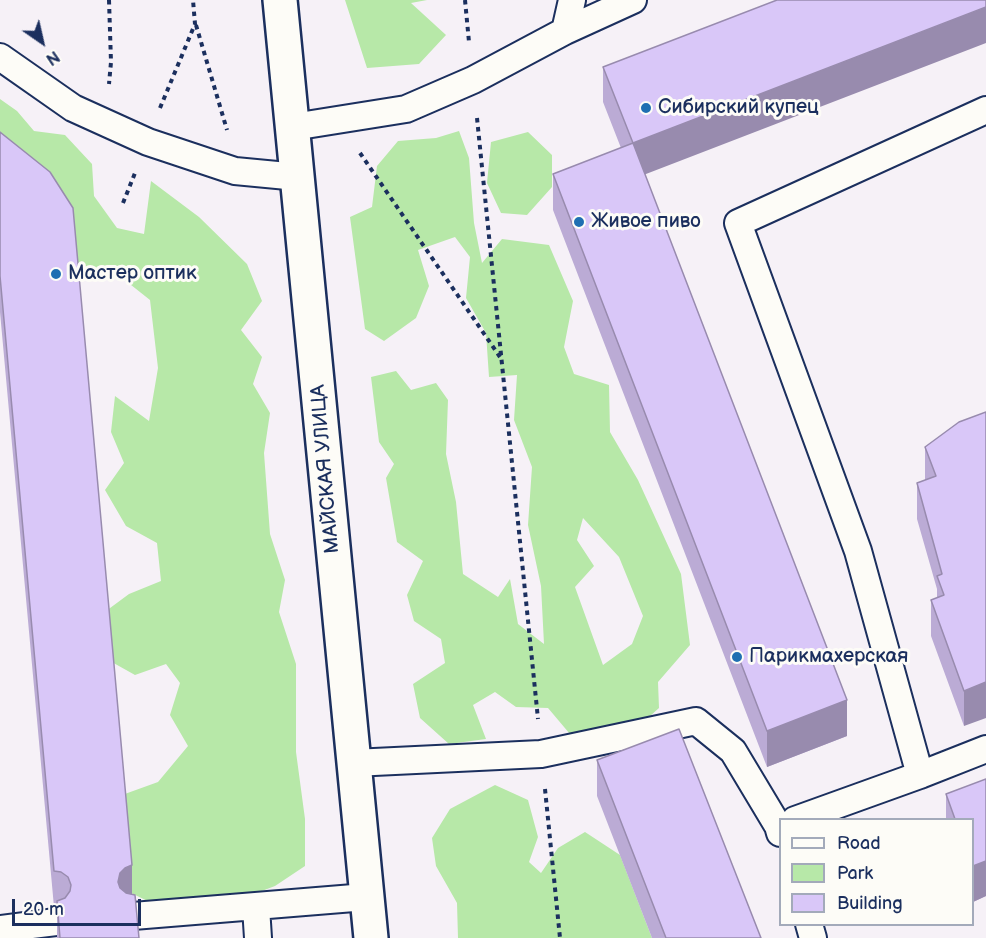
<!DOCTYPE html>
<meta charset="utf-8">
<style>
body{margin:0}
#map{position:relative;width:986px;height:938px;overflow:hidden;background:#f6f1f7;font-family:"Balsamiq Sans",sans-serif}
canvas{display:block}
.legend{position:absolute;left:779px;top:818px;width:195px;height:108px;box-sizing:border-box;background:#fdfcf7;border:2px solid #a3aaba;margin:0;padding:8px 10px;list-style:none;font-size:18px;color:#1b2f5e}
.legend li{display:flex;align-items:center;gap:12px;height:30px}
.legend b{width:30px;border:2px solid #a3aaba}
.north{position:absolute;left:12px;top:12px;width:60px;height:60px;-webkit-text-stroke:4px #fdfcf7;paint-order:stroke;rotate:146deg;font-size:16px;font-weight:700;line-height:24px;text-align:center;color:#1b2f5e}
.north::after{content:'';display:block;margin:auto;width:21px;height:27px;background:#1b2f5e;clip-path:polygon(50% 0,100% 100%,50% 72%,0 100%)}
.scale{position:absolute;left:12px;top:899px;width:129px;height:27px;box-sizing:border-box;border:3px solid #1b2f5e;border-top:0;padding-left:8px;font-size:18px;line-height:21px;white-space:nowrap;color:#1b2f5e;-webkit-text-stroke:4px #fdfcf7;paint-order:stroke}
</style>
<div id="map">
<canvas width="986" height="938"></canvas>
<ul class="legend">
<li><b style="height:8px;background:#fdfcf7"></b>Road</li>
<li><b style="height:16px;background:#b7e8a8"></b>Park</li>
<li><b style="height:16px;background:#d9c7f8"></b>Building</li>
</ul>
<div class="north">N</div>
<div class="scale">20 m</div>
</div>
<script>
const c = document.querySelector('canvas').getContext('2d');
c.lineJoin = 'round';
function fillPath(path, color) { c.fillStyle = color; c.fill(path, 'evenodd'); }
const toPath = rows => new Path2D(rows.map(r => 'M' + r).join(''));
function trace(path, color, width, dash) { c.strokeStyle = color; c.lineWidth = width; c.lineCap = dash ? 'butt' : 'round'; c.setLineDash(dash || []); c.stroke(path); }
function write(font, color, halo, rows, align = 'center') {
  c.font = font + ' "Balsamiq Sans",sans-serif'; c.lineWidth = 6; c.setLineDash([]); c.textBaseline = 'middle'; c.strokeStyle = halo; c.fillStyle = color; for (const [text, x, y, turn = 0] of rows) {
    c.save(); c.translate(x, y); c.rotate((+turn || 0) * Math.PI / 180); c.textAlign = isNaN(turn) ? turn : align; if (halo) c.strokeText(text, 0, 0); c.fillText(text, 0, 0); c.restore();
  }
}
fillPath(toPath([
 [345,0,427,0,411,3,446,35,419,64,367,68],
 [0,99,17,111,34,131,65,135,92,164,94,196,117,228,144,234,151,181,199,217,247,264,262,301,241,330,262,357,253,384,270,413,264,453,270,534,285,580,279,612,296,664,296,752,305,819,305,866,275,886,238,900,195,896,156,905,131,893,122,795,158,782,188,746,170,715,180,683,166,664,135,675,110,661,106,611,129,594,161,581,157,543,126,526,105,490,124,463,111,432,115,396,149,421,158,368,150,300,121,277,76,279,0,168],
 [459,131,469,158,474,223,482,263,502,239,549,245,573,301,564,347,574,374,609,385,610,432,638,480,681,574,690,645,658,682,659,708,630,734,575,740,548,708,516,707,495,692,473,705,486,739,449,744,420,718,413,684,445,663,441,639,414,621,407,595,423,561,397,542,386,478,394,464,379,442,371,377,396,371,411,390,436,383,448,400,446,454,456,502,463,574,498,597,510,579,518,624,544,644,541,586,528,525,532,467,514,420,517,375,489,377,486,333,466,298,470,257,455,237,418,250,429,286,416,318,384,341,365,329,350,217,372,207,377,166,398,141,436,138],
 [583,518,619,557,643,616,632,644,603,665,575,587,594,566,577,540],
 [528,132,552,155,552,187,527,215,501,213,487,183,491,142],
 [495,785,528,800,538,837,529,862,541,873,558,848,585,832,620,855,652,938,458,938,457,903,436,866,432,838,450,809]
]), '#b7e8a8');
const service = toPath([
 [565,31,572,0],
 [0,57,73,108,148,142,235,171,298,177],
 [293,127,406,109,473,80,565,31,633,0],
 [353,763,541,754,696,721,733,751,778,826,780,833],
 [920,775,858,551,738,223,986,110],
 [795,820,920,775,986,749],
 [256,907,258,938],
 [133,916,366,897],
 [809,924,813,938],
 [0,929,56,922]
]);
const secondary = toPath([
 [280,0,371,938]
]);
trace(service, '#1b2f5e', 30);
trace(secondary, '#1b2f5e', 38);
trace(toPath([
 [109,0,111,62,109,84],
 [465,0,469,42],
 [196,25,227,130],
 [160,108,195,24,193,0],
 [477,118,538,719],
 [360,153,500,357],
 [123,203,135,173],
 [545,789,560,938]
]), '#1b2f5e', 4, [4.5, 4.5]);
trace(service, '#fdfcf7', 26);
trace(secondary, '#fdfcf7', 33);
fillPath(toPath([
 [603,67,645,174,847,736,767,767,553,210,553,174,621,148,603,102],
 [0,132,132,895,139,938,57,938,57,907,54,907,0,312],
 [986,412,964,726,931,636,931,600,937,598,937,589,917,519,917,483,925,480,925,447],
 [597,760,761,938,652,938,597,796],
 [986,779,986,896,973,902,972,819,946,819,946,794]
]), '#bbabd5');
fillPath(toPath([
 [986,7,986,43,633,179,633,143],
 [986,682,986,718,964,726,964,691],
 [847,700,847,736,767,767,767,731],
 [986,861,986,896,973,902,973,866],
 [132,865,132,901,125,903,118,882,120,873,125,868]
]), '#988bae');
const building = toPath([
 [777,0,986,0,986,7,633,143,603,67,777,0],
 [0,132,50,172,73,208,132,865,125,868,120,873,118,882,120,888,126,893,135,895,139,938,60,938,57,901,65,898,70,891,71,885,68,877,61,872,54,871,0,276,0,132],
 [633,143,847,700,767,731,553,174,633,143],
 [986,412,986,682,964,691,931,600,944,595,937,576,942,574,917,483,936,476,925,447,959,422,986,412],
 [679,729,761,938,666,938,597,760,679,729],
 [986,779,986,861,973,866,972,819,955,819,946,794,986,779]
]);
fillPath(building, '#d9c7f8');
trace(building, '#988bae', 1.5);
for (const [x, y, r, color] of [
 [646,108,6,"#1f6fb2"],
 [579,222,6,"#1f6fb2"],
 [56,274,6,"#1f6fb2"],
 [737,657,6,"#1f6fb2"]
]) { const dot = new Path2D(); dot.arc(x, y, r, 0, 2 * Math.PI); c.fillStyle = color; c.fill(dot); trace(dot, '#fdfcf7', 2); }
write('20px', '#1b2f5e', '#fdfcf7', [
 ["Сибирский купец",658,108],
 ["Живое пиво",591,222],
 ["Мастер оптик",68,274],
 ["Парикмахерская",749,657]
], 'left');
write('20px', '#1b2f5e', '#fdfcf7', [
 ["МАЙСКАЯ УЛИЦА",326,469,-95]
]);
</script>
